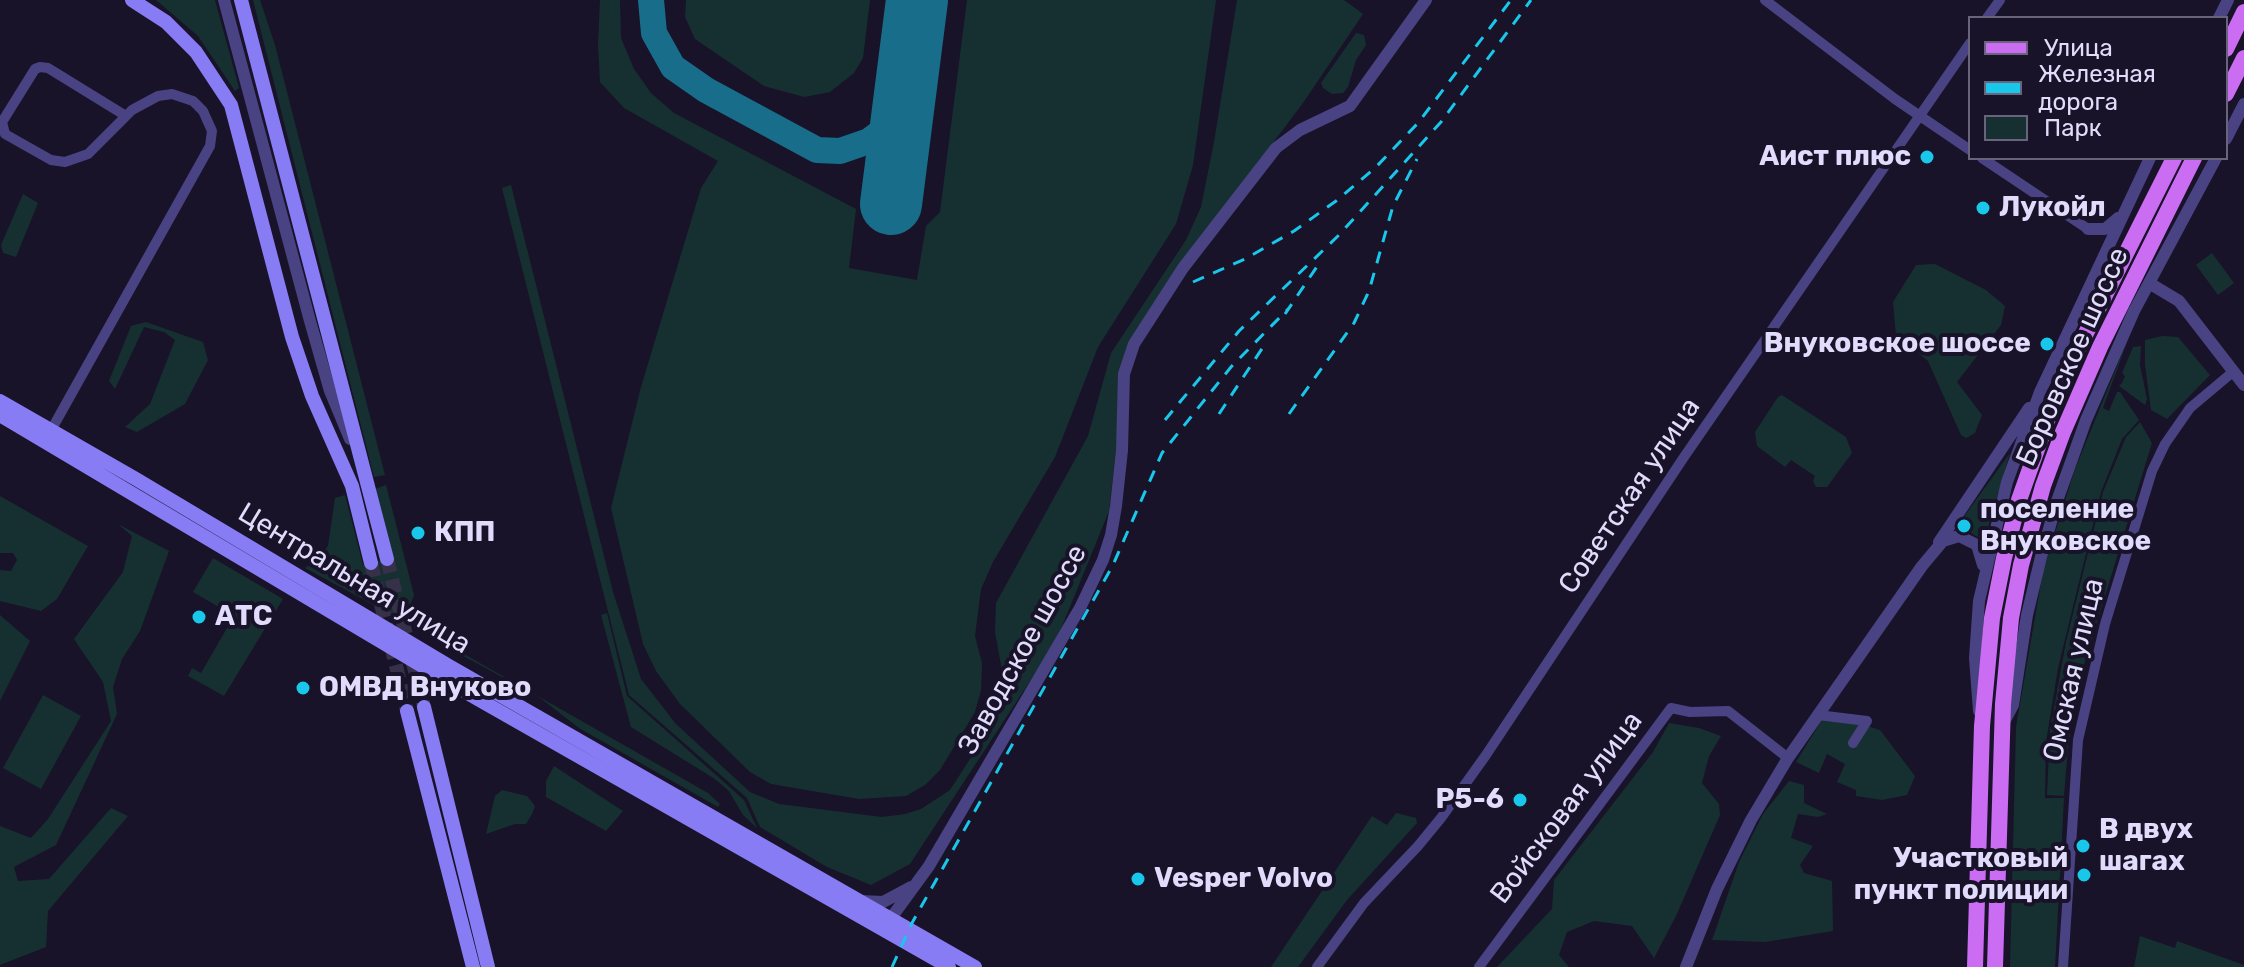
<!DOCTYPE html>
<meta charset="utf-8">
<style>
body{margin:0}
#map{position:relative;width:2244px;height:967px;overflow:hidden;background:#181328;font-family:Rubik,sans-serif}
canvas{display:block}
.legend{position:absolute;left:1968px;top:16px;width:260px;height:144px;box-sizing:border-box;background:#181328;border:2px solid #69637d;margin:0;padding:10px 14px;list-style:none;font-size:24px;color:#e2dcfc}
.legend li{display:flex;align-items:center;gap:16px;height:40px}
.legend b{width:40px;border:2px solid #69637d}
</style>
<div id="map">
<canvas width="2244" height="967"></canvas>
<ul class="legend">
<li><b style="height:10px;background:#ca6df3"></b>Улица</li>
<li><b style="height:10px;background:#19c7eb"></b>Железная дорога</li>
<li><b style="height:22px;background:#163031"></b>Парк</li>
</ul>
</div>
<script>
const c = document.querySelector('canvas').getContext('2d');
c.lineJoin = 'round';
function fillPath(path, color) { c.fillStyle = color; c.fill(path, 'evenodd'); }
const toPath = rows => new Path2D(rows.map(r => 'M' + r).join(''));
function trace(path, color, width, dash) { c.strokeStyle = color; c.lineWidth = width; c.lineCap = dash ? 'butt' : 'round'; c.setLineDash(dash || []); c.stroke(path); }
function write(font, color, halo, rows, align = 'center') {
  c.font = font + ' Rubik,sans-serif'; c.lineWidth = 8; c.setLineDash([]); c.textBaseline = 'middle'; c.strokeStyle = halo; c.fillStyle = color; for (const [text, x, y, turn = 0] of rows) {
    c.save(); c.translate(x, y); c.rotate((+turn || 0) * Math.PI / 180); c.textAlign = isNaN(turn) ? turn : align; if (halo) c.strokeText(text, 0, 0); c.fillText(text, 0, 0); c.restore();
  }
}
fillPath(toPath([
 [156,0,215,0,239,88,235,91,198,36],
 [253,0,260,0,275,45,385,475,374,477],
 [600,0,620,0,621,38,634,69,651,93,674,113,856,209,849,268,917,280,926,226,940,212,967,0,1216,0,1193,165,1176,224,1098,347,1055,457,993,562,981,589,975,636,982,663,981,690,975,712,940,770,925,785,906,796,859,799,771,784,750,772,680,704,656,671,643,644,611,508,641,387,701,188,718,161,624,108,600,82,598,44],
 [686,0,870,0,863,58,854,73,830,92,804,97,764,86,695,39,685,17],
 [1237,0,1344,0,1363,14,1303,103,1182,263,1127,350,1109,511,1061,629,1038,669,910,864,871,885,827,867,760,827,747,798,629,695,502,188,511,185,613,592,641,679,676,724,750,792,779,804,882,817,905,814,921,809,950,790,997,717,1002,695,1001,665,995,632,996,603,1088,436,1111,353,1186,240,1201,207,1214,142],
 [1356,33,1364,35,1366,45,1356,60,1348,87,1343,93,1332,94,1323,88,1321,83],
 [23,194,38,203,16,257,3,253,1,245],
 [2212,253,2234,283,2218,295,2196,265],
 [1935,264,1986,290,2005,306,2001,325,1957,382,1982,415,1975,433,1966,438,1961,435,1928,361,1896,336,1893,302,1916,265],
 [146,322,203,342,208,360,185,404,137,432,125,427,150,404,175,340,164,332,144,327,115,389,109,381,131,326],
 [2162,336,2178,337,2210,375,2167,419,2151,410,2145,365,2145,340],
 [2129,337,2103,408,2109,411,2117,392,2120,392,2139,420,2122,439,2101,492,2058,668,2046,742,2045,798,2064,798,2055,967,2010,967,2016,727,2043,571,2075,469],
 [2141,346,2140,365,2147,399,2145,405,2119,386,2122,383,2125,376,2122,373,2133,347],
 [1782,395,1846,437,1852,453,1827,487,1816,487,1813,481,1815,476,1791,460,1785,467,1757,446,1755,432,1778,397],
 [2140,422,2152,443,2078,684,2068,747,2064,796,2047,795,2050,730,2066,642,2103,492,2126,437],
 [2010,453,1984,541,1971,533,1955,529],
 [386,485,414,595,408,611,398,618,305,568,313,563,328,546,335,498,345,495,363,565,392,558,375,489],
 [0,496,88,546,57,599,41,611,0,601,0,570,11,571,17,560,13,553,0,553],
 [118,524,169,551,140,631,122,659,113,687,117,714,56,845,14,867,18,881,49,879,111,808,128,816,48,911,46,947,0,965,0,826,31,838,48,819,111,721,103,682,74,639,123,572,132,536],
 [213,558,283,599,224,696,188,676,192,668,201,673,234,616,193,592],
 [607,613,627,696,744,800,757,828,743,815,729,791,715,779,631,727,601,615],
 [0,615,30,641,0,701],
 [457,650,708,793,720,804,718,807,579,728,539,697,456,652],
 [43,695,81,716,41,789,3,768],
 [1823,718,1864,725,1880,730,1915,776,1907,795,1882,800,1856,796,1856,790,1837,782,1845,764,1827,754,1819,773,1796,762],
 [1669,723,1699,728,1721,736,1709,756,1702,783,1719,804,1720,815,1676,916,1654,958,1632,926,1594,921,1567,932,1559,955,1569,967,1497,967,1552,909,1554,880,1653,752],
 [554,766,623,811,606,831,546,797,546,781],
 [1789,781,1804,785,1804,803,1827,814,1818,817,1798,814,1791,838,1813,846,1800,865,1804,873,1832,881,1833,931,1765,942,1712,940,1739,862,1763,814],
 [502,790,527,796,535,806,532,814,526,824,515,824,486,834,495,796],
 [1396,813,1416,818,1417,823,1347,900,1298,967,1271,967,1372,816,1387,825],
 [2140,936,2175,948,2177,941,2244,965,2244,967,2134,967]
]), '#163031');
trace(toPath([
 [651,0,654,33,673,67,706,90,817,150,840,151,869,141,881,132,895,115,905,89]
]), '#186d8a', 26);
trace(toPath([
 [891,204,917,0]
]), '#186d8a', 62);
trace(toPath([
 [387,559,424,707],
 [371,563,407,711]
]), '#363148', 14, [14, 7]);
trace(toPath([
 [1765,0,1895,99,1970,150],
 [1987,18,2000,0],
 [1982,158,2088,229],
 [49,434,210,146,212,131,203,111,193,101,172,94,158,96,132,110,88,154,65,162,51,160,5,134,2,122,35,69,40,67,48,68,126,116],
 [1818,715,1867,721,1853,743],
 [1317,967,1364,903,1418,846,1441,818,1486,755,1684,457,1970,43],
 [1479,967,1671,708,1690,712,1728,711,1788,758],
 [2063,967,2078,740,2105,624,2152,471,2165,444,2190,408,2234,371]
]), '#494283', 10);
trace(toPath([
 [224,0,310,321,330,391,350,439],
 [2219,18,2228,0],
 [2226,139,2244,104],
 [2088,229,2105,229,2118,218],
 [2149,283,2179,301,2244,385],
 [1939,542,2029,408],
 [1979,711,1975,658,1979,601,2007,482,2040,392,2150,158],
 [2003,724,2013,705,2027,615,2041,557,2057,501,2086,420,2134,311,2216,158],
 [861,901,883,902,911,887],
 [886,925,929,866,1080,608,1103,560,1111,535,1116,506,1122,450,1124,374,1134,344,1183,268,1276,148,1300,130,1350,106,1426,0],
 [1686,967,1717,889,1751,820,1788,758,1922,566,1943,541,1959,536,1977,545,1983,565]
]), '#494283', 12);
trace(toPath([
 [132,0,166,22,196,52,231,105,292,337,312,396,352,486,371,563],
 [241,0,387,559],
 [0,401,136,479,449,666,975,967],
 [0,415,476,698,949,967],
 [424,707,488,967],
 [407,711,473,967]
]), '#877cf4', 14);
trace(toPath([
 [2226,49,2244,12],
 [2226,94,2244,58],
 [1975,967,1982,726,1992,618,2004,558,2019,500,2053,404,2081,343,2174,158],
 [1995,967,2003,704,2011,618,2021,565,2043,486,2063,432,2100,347,2194,158]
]), '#ca6df3', 16);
trace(toPath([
 [1193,282,1245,259,1294,231,1336,201,1375,168,1418,123,1511,0],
 [1285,314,1318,265],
 [1219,414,1267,341],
 [1289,414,1354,323,1369,291,1393,206,1417,159],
 [1165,420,1239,331,1339,235,1441,122,1531,0],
 [892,967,912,923,1113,565,1162,453,1231,367,1290,307]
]), '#19c7eb', 3, [12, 10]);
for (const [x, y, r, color] of [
 [1927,157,8,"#19c7eb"],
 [1983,208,8,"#19c7eb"],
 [2047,344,8,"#19c7eb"],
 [1964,526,8,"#19c7eb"],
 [418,533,8,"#19c7eb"],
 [199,617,8,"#19c7eb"],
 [303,688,8,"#19c7eb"],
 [1520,800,8,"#19c7eb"],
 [2083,846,8,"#19c7eb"],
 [2084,875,8,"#19c7eb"],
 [1138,879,8,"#19c7eb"]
]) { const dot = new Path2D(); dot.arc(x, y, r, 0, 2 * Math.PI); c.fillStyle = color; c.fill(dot); trace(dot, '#181328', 3); }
write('bold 28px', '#e2dcfc', '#181328', [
 ["Аист плюс",1911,157,"right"],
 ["Лукойл",1999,208],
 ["Внуковское шоссе",2031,344,"right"],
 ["поселение",1980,510],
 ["Внуковское",1980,542],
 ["КПП",434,533],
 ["АТС",215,617],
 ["ОМВД Внуково",319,688],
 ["Р5-6",1504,800,"right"],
 ["В двух",2099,830],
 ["шагах",2099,862],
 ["Участковый",2068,859,"right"],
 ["пункт полиции",2068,891,"right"],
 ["Vesper Volvo",1154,879]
], 'left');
write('28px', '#e2dcfc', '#181328', [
 ["Боровское шоссе",2073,357,-66],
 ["Советская улица",1630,496,-56],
 ["Центральная улица",354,579,31],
 ["Заводское шоссе",1023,650,-61],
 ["Омская улица",2074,670,-77],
 ["Войсковая улица",1567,808,-53]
]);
</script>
